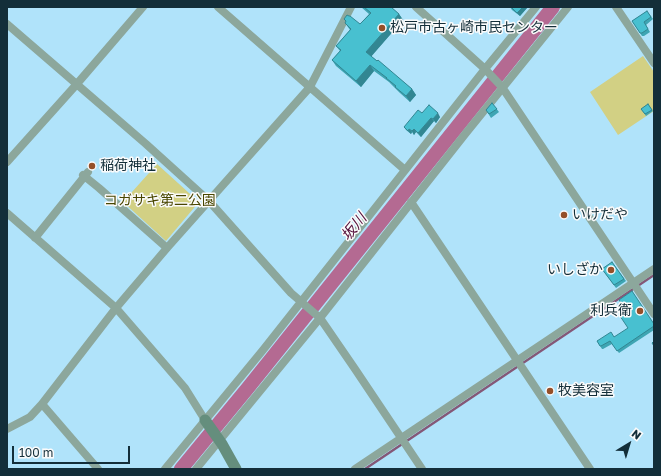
<!DOCTYPE html>
<meta charset="utf-8">
<style>
body{margin:0}
#map{position:relative;width:661px;height:476px;overflow:hidden;background:#b0e3fa;font-family:"Golos Text",sans-serif}
canvas{display:block}
.frame{position:absolute;inset:0;border:8px solid #132e39;pointer-events:none}
.north{position:absolute;left:609px;top:424px;width:40px;height:40px;-webkit-text-stroke:3px #fbfbfb;paint-order:stroke;rotate:38deg;font-size:11px;font-weight:700;line-height:16px;text-align:center;color:#132e39}
.north::after{content:'';display:block;margin:auto;width:14px;height:18px;background:#132e39;clip-path:polygon(50% 0,100% 100%,50% 72%,0 100%)}
.scale{position:absolute;left:12px;top:446px;width:118px;height:18px;box-sizing:border-box;border:2px solid #132e39;border-top:0;padding-left:5px;font-size:12px;line-height:14px;white-space:nowrap;color:#132e39;-webkit-text-stroke:3px #fbfbfb;paint-order:stroke}
</style>
<div id="map">
<canvas width="661" height="476"></canvas>
<div class="frame"></div>
<div class="north">N</div>
<div class="scale">100 m</div>
</div>
<script>
const c = document.querySelector('canvas').getContext('2d');
c.lineJoin = 'round';
function fillPath(path, color) { c.fillStyle = color; c.fill(path, 'evenodd'); }
const toPath = rows => new Path2D(rows.map(r => 'M' + r).join(''));
function trace(path, color, width, dash) { c.strokeStyle = color; c.lineWidth = width; c.lineCap = dash ? 'butt' : 'round'; c.setLineDash(dash || []); c.stroke(path); }
function write(font, color, halo, rows, align = 'center') {
  c.font = font + ' "Golos Text","Noto Sans JP",sans-serif'; c.lineWidth = 3; c.setLineDash([]); c.textBaseline = 'middle'; c.strokeStyle = halo; c.fillStyle = color; for (const [text, x, y, turn = 0] of rows) {
    c.save(); c.translate(x, y); c.rotate((+turn || 0) * Math.PI / 180); c.textAlign = isNaN(turn) ? turn : align; if (halo) c.strokeText(text, 0, 0); c.fillText(text, 0, 0); c.restore();
  }
}
fillPath(toPath([
 [643,56,654,72,654,111,618,135,590,92],
 [157,164,199,202,166,241,123,202]
]), '#d2d084');
trace(toPath([
 [365,469,654,275]
]), '#845877', 2.5);
trace(toPath([
 [181,469,247,389,553,7]
]), '#b46a92', 14);
trace(toPath([
 [218,7,405,170],
 [416,7,485,69,502,87,654,314],
 [616,7,654,63],
 [7,24,146,144,209,201,291,293,320,318,355,369,422,469],
 [7,162,76,85,143,7],
 [83,175,99,188,167,248],
 [411,202,590,469],
 [7,213,116,308,161,360,185,388,205,420],
 [35,238,88,172],
 [42,404,98,469],
 [7,429,30,417,42,404,116,308,167,248,310,87,312,83,351,7],
 [165,469,263,350,485,69,536,7],
 [196,469,320,318,466,133,568,7],
 [355,469,654,269]
]), '#8ca79c', 8);
trace(toPath([
 [205,420,222,444,236,469]
]), '#658e7d', 11);
fillPath(toPath([
 [361,7,391,7,399,14,403,20,371,56,412,89,416,95,410,102,400,93,389,82,374,71,361,87,336,66,332,60,340,51,336,46,350,30,345,23,346,22,344,19,360,24,369,14],
 [510,7,527,7,527,8,520,16,512,10],
 [647,11,653,19,646,25,650,32,644,36,642,36,632,21],
 [492,103,499,112,491,118,486,110],
 [648,104,653,111,646,116,641,109],
 [422,113,440,117,436,123,434,121,421,137,416,132,414,135,412,132,411,134,406,130,404,127],
 [612,262,626,281,616,288,602,269],
 [654,324,654,330,619,353,612,344,603,349,602,349,597,341,614,337]
]), '#3ea5b3');
fillPath(toPath([
 [523,7,527,7,527,8,520,16,517,13],
 [399,14,403,20,370,58,366,52],
 [370,65,374,71,361,87,356,81],
 [412,89,416,95,410,102,406,96],
 [438,113,440,117,436,123,433,119],
 [431,118,434,121,421,137,418,133],
 [409,129,412,132,411,134,408,131],
 [414,129,416,132,414,135,412,131]
]), '#328692');
const building = toPath([
 [364,7,391,7,399,14,366,52,377,61,378,60,412,89,406,96,395,87,396,86,386,78,387,78,370,65,356,81,332,60,341,50,336,46,351,29,345,23,346,21,344,19,347,15,349,16,350,16,360,24,371,13,364,7],
 [511,7,523,7,517,13,511,7],
 [647,11,651,17,644,22,648,29,642,33,640,33,632,21,647,11],
 [492,103,497,109,489,114,486,110,492,103],
 [648,104,652,110,645,114,641,109,648,104],
 [429,105,438,113,433,119,431,118,418,133,414,129,412,131,409,129,408,131,404,127,418,110,422,113,429,105],
 [612,262,624,279,614,285,602,269,612,262],
 [632,291,654,324,654,326,617,351,610,341,601,346,600,346,597,341,611,332,614,337,628,328,620,316,627,311,619,300,632,291],
 [654,341,654,346,652,343,654,341]
]);
fillPath(building, '#48c0d0');
trace(building, '#328692', 1);
for (const [x, y, r, color] of [
 [382,28,4,"#954f28"],
 [92,166,4,"#954f28"],
 [564,215,4,"#954f28"],
 [611,270,4,"#954f28"],
 [640,311,4,"#954f28"],
 [550,391,4,"#954f28"]
]) { const dot = new Path2D(); dot.arc(x, y, r, 0, 2 * Math.PI); c.fillStyle = color; c.fill(dot); trace(dot, '#fbfbfb', 1.5); }
write('14px', '#132e39', '#fbfbfb', [
 ["松戸市古ヶ崎市民センター",390,28],
 ["稲荷神社",100,166],
 ["いけだや",572,215],
 ["いしざか",603,270,"right"],
 ["利兵衛",632,311,"right"],
 ["牧美容室",558,391]
], 'left');
write('14px', '#494601', '#fbfbfb', [
 ["コガサキ第二公園",160,201]
]);
write('italic 15px', '#55103b', '#fbfbfb', [
 ["坂川",354,227,-51]
]);
</script>
